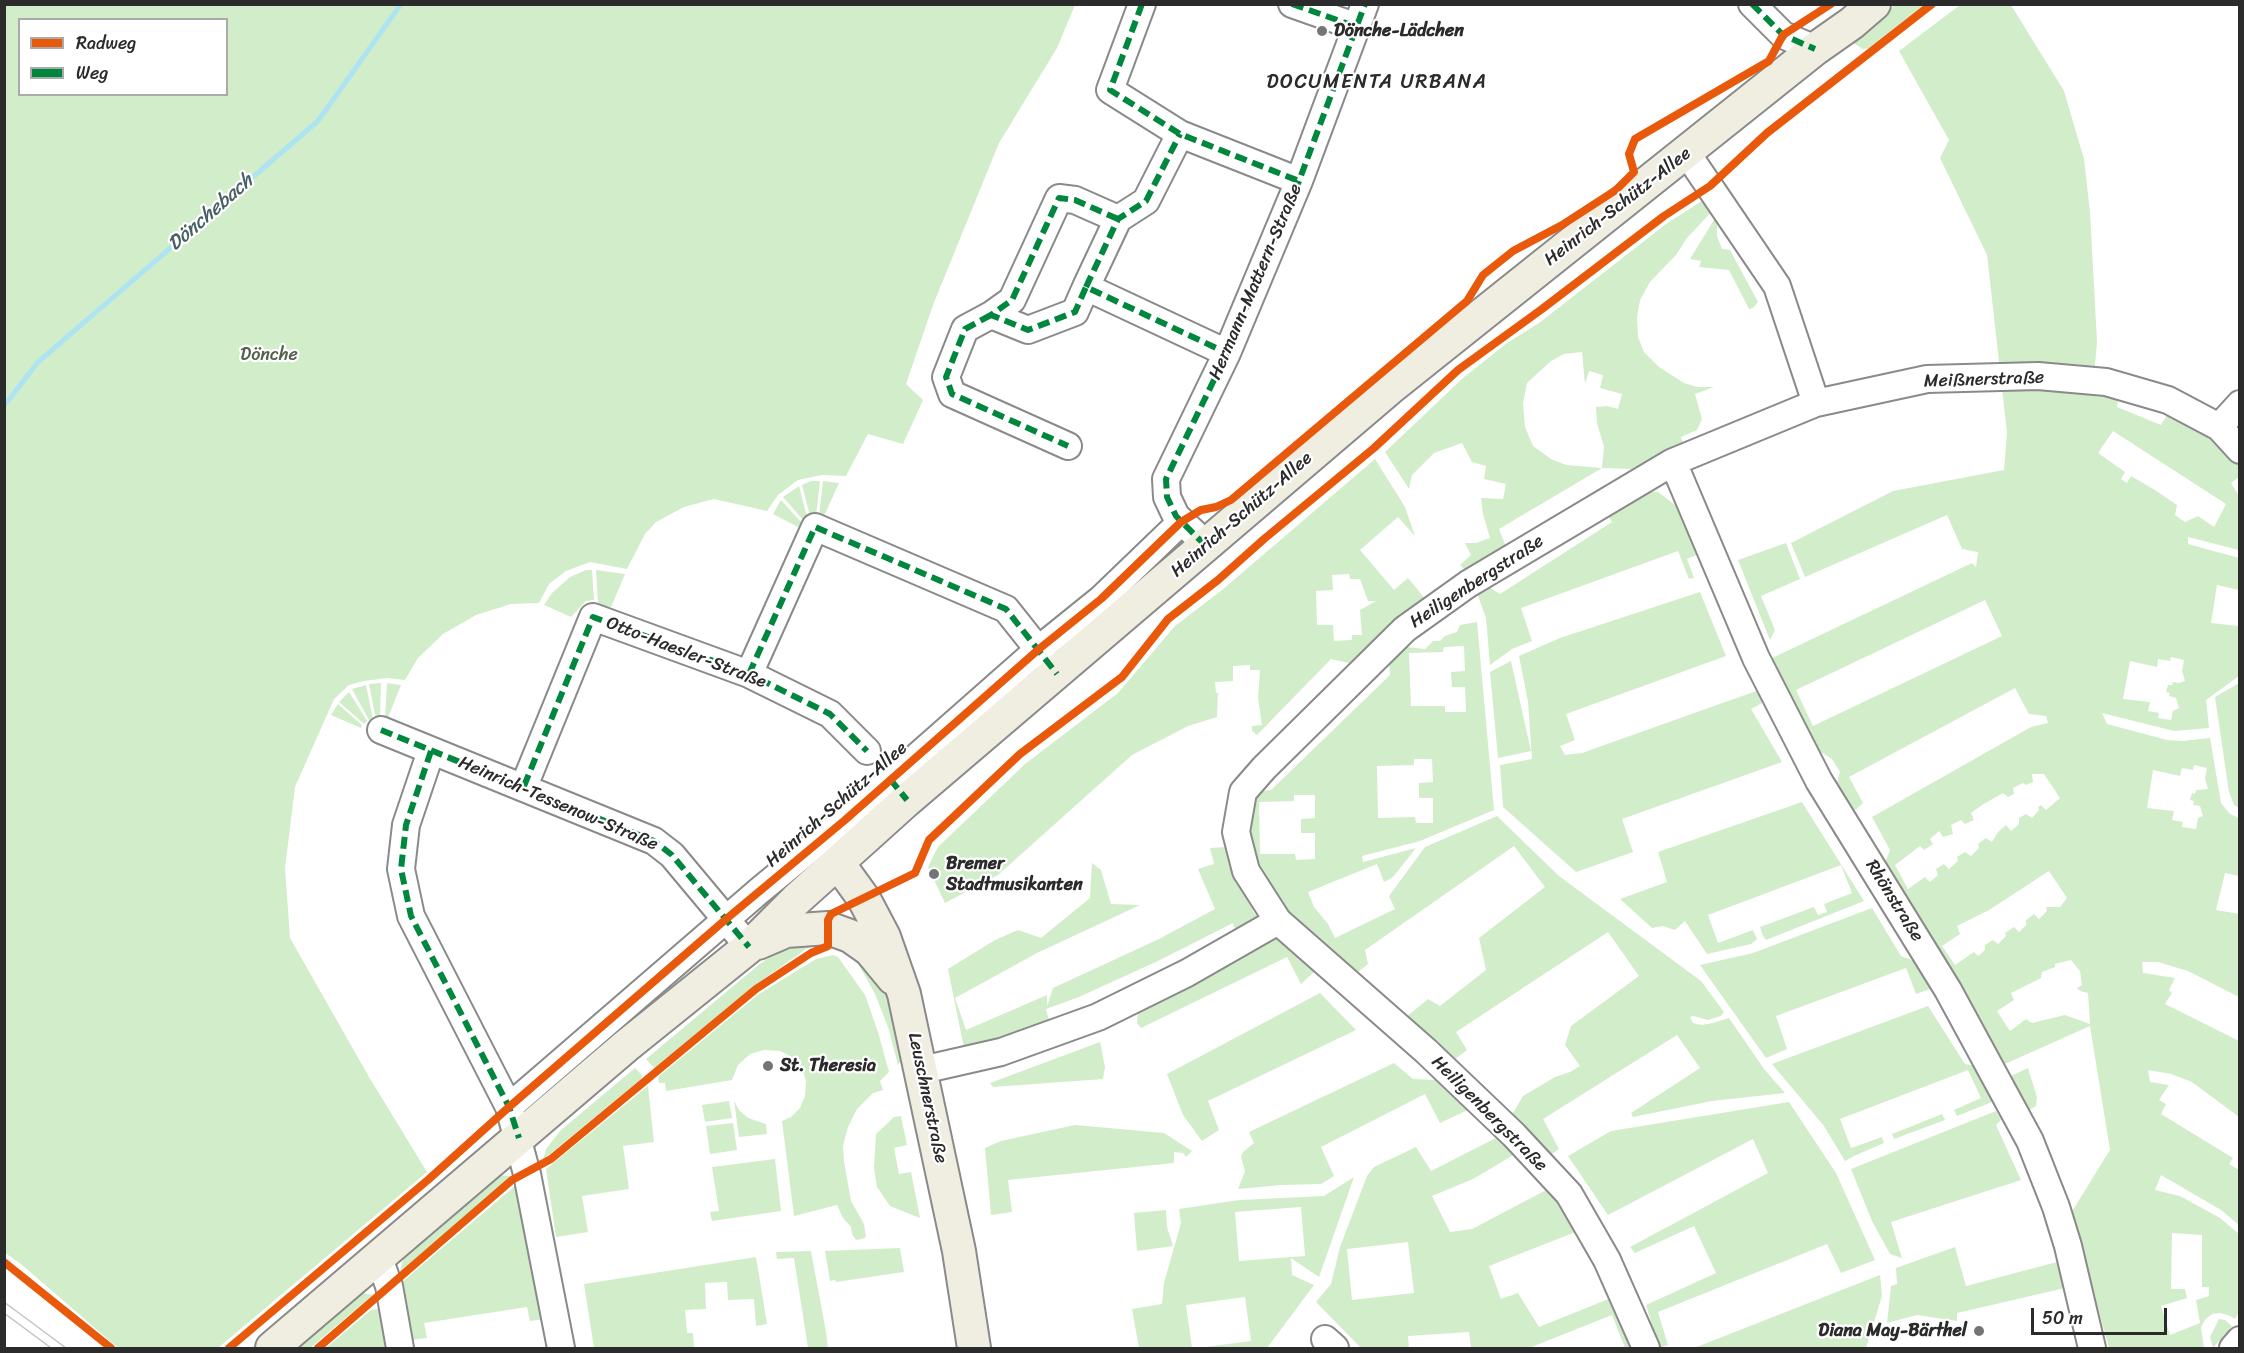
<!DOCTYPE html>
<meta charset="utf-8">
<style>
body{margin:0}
#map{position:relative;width:2244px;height:1353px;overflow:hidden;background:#fff;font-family:Sriracha,sans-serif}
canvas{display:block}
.frame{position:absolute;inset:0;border:6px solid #2b2b2b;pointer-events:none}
.legend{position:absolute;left:18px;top:18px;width:210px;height:78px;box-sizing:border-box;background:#fff;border:2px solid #aaa;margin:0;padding:8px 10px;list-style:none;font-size:18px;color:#2b2b2b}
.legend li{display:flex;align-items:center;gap:12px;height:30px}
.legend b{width:30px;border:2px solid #aaa}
.scale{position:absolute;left:2031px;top:1308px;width:136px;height:27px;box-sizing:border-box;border:3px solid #2b2b2b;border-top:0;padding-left:8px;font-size:18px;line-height:21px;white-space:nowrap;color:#2b2b2b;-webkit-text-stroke:4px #fff;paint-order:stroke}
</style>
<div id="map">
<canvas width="2244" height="1353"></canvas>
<div class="frame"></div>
<ul class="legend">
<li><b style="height:8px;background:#e8590c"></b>Radweg</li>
<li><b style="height:8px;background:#00873e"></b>Weg</li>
</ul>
<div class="scale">50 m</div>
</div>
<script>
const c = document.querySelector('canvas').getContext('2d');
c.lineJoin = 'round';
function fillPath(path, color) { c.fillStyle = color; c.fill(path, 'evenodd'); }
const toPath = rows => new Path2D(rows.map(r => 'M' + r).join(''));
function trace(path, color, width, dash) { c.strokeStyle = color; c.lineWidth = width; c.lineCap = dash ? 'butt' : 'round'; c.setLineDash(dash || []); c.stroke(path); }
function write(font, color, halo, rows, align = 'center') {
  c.font = font + ' Sriracha,sans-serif'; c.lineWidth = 4.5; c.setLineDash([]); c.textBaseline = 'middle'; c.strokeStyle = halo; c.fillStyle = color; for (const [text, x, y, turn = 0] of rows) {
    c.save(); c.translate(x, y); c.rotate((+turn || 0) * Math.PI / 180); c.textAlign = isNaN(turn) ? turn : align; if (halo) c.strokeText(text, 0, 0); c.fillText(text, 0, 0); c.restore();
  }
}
fillPath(toPath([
 [4,5,1075,5,1057,48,999,143,933,305,906,384,923,400,903,444,868,434,846,476,822,475,798,480,778,495,767,511,714,499,684,507,656,522,645,534,627,569,590,562,566,571,549,584,539,603,511,604,476,615,443,634,418,658,405,680,387,678,364,681,349,685,334,699,295,787,285,868,290,938,369,1077,427,1172,218,1348,118,1348,21,1264,5,1253],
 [20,20,226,20,226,94,20,94],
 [1895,5,1924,5,1869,48,1863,49,1850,41],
 [1960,5,2011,5,2064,91,2084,159,2090,212,2097,342,2093,387,2119,394,2117,407,2161,425,2169,412,2213,437,2239,466,2239,477,2231,483,2239,496,2239,550,2188,537,2188,544,2239,558,2239,590,2217,585,2211,623,2238,626,2239,676,2206,700,2209,728,2174,731,2102,713,2107,724,2167,740,2182,741,2210,738,2221,803,2230,814,2239,818,2239,876,2225,873,2216,910,2239,914,2239,997,2188,971,2158,962,2142,962,2143,973,2175,978,2169,990,2172,993,2165,1004,2239,1041,2239,1117,2192,1082,2171,1074,2148,1070,2150,1082,2169,1085,2159,1100,2166,1104,2161,1114,2233,1158,2229,1164,2239,1170,2239,1225,2221,1210,2161,1175,2155,1190,2180,1196,2220,1218,2239,1234,2239,1312,2235,1319,2228,1315,2220,1313,2212,1314,2205,1320,2201,1327,2204,1348,2109,1348,2071,1213,2110,1150,2090,1026,2005,1064,1883,868,1890,850,1872,817,2031,727,2048,723,2046,716,2029,714,2015,688,1849,777,1863,803,1851,814,1835,789,1840,772,1832,759,1813,747,1770,659,1972,563,1976,567,1978,552,1962,549,1947,515,1805,577,1791,543,1893,491,2004,470,2007,433,1987,255,1940,158,1949,140,1899,51],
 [2113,431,2226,504,2214,527,2198,516,2185,522,2175,515,2177,505,2155,490,2131,476,2127,483,2121,479,2125,472,2098,453],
 [1985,600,2002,636,1813,726,1796,690],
 [2171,657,2184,660,2182,671,2185,681,2179,683,2173,682,2172,685,2168,685,2166,692,2170,693,2169,696,2176,698,2179,708,2173,711,2171,720,2158,718,2159,713,2148,711,2150,702,2123,699,2130,661,2157,667,2158,659,2170,661],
 [2194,765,2207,768,2205,778,2208,789,2196,790,2195,794,2192,793,2190,800,2194,801,2193,805,2200,806,2203,816,2198,818,2196,829,2182,827,2183,822,2172,820,2174,811,2147,808,2153,770,2180,776,2182,768,2193,770],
 [2032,774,2044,774,2060,798,2046,810,2041,805,2038,807,2039,810,2032,818,2026,814,2019,818,2019,824,2011,831,2006,825,1998,832,1992,842,1986,838,1978,844,1979,848,1971,856,1965,852,1957,857,1958,861,1949,869,1944,864,1936,869,1938,875,1930,882,1925,877,1908,889,1895,865,1920,846,1924,850,1933,844,1930,839,1939,831,1943,837,1953,834,1951,825,1961,820,1965,824,1974,820,1971,813,1982,805,2003,793,2008,797,2014,794,2013,788,2023,783,2026,785,2033,782],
 [2049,871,2067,898,2060,907,2046,907,2047,911,2039,919,2034,914,2026,920,2026,925,2019,932,2014,927,2005,933,2006,936,1998,944,1993,940,1985,945,1985,950,1978,956,1974,952,1955,965,1942,946,1960,934,1957,926,1989,910],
 [2071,960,2080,971,2082,985,2077,988,2080,991,2088,993,2090,1024,2065,1015,2032,1023,2026,1019,2010,1031,1997,1011,2014,1000,2011,993,2041,978,2042,972,2055,967,2055,964],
 [2172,1233,2202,1235,2202,1287,2209,1287,2209,1296,2196,1300,2200,1323,2170,1335,2161,1306,2187,1298,2185,1289,2171,1289],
 [1705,199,1715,208,1687,238,1676,255,1650,282,1640,300,1637,317,1638,337,1644,352,1659,367,1684,383,1697,387,1714,387,1695,394,1702,419,1697,430,1681,437,1686,449,1631,469,1602,468,1499,529,1506,547,1466,571,1460,565,1471,555,1465,543,1476,543,1490,538,1483,514,1481,498,1503,499,1506,484,1484,479,1486,466,1472,462,1462,443,1434,453,1412,475,1409,489,1385,452,1463,378,1507,343,1539,323,1666,224],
 [1582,352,1585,384,1589,371,1603,375,1600,388,1622,394,1618,409,1607,406,1596,407,1597,423,1604,447,1602,468,1566,465,1551,459,1533,446,1525,427,1523,403,1527,383,1551,361,1564,354],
 [1717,215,1717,236,1722,249,1730,250,1758,302,1753,308,1749,309,1729,270,1699,267,1701,261,1690,259],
 [1375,459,1405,507,1415,536,1398,517,1360,550,1394,590,1408,578,1426,600,1382,641,1372,641,1349,663,1331,659,1257,735,1252,731,1252,726,1262,725,1258,698,1260,670,1250,670,1250,665,1233,666,1233,681,1215,682,1216,693,1218,693,1217,717,1188,726,1132,755,998,875,945,903,928,867,938,847,1025,764,1118,693,1175,626,1222,590],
 [1349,574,1350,579,1360,579,1368,601,1376,601,1360,610,1362,635,1352,635,1352,640,1334,641,1333,625,1317,625,1316,591,1333,590,1332,575],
 [811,481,820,481,816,516,810,516,802,485],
 [823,481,839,483,824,516,819,516],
 [799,486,807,517,803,520,783,497],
 [1648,491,1658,492,1675,505,1697,555,1687,559,1694,578,1689,579,1678,551,1521,608,1532,641,1512,649,1490,665,1486,618,1477,593,1486,585,1500,594,1612,522,1605,511],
 [781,500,801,522,798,527,773,514],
 [1786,543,1800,579,1761,596,1775,630,1770,640,1738,560],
 [586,570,592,570,594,600,586,601,571,617,544,605,552,593,570,577],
 [596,570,625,574,611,607,598,605],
 [1700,592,1726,656,1566,714,1575,740,1560,746,1565,755,1582,753,1759,690,1764,702,1751,709,1782,762,1622,819,1633,852,1576,872,1503,807,1500,765,1532,759,1528,702,1519,656,1560,638],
 [1477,622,1494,810,1420,841,1362,856,1363,862,1416,848,1393,877,1384,882,1377,864,1308,892,1314,907,1328,924,1335,938,1395,909,1389,896,1425,847,1497,816,1559,876,1701,981,1724,1012,1721,1016,1708,1020,1693,1016,1690,1017,1693,1023,1702,1025,1713,1023,1729,1018,1764,1069,1785,1093,1712,1101,1633,1117,1631,1113,1700,1068,1677,1035,1543,1119,1559,1149,1549,1156,1510,1118,1523,1096,1555,1077,1570,1072,1580,1066,1565,1045,1571,1026,1639,976,1608,932,1456,1032,1467,1050,1454,1060,1405,1018,1428,999,1440,1006,1486,970,1479,938,1545,887,1514,846,1365,950,1368,964,1354,975,1280,908,1254,867,1247,827,1254,796,1260,791,1271,790,1390,675,1389,660,1407,647,1425,649,1433,641,1440,641,1445,636,1457,632,1460,625],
 [1464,646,1465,671,1451,672,1452,687,1465,687,1466,712,1445,712,1445,706,1411,706,1409,653,1443,652,1444,647],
 [1414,759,1432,759,1433,782,1419,783,1419,798,1433,798,1433,823,1416,823,1415,817,1378,818,1377,766,1414,765],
 [1294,795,1315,795,1315,818,1301,819,1301,833,1315,833,1315,859,1296,860,1295,854,1260,854,1259,802,1294,801],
 [1511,661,1531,751,1498,758,1490,672],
 [381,683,380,719,376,719,369,684],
 [387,683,401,685,387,720,385,719],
 [2239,683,2239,808,2234,805,2229,792,2215,697],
 [366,685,373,719,369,720,352,689],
 [349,692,367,721,364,724,339,702],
 [338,704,362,725,361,728,331,715],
 [1802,802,1864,901,1766,940,1763,936,1760,927,1814,907,1818,915,1827,912,1824,904,1852,893,1841,865,1708,915,1718,943,1753,930,1757,939,1751,944,1707,954,1685,921,1675,930,1663,926,1652,928,1620,899,1667,882,1658,852],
 [1225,847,1254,913,1260,918,1241,933,1234,927,1233,923,1160,960,1079,997,1046,1009,1049,1020,979,1045,964,1048,948,969,995,940,1018,930,1041,938,1090,898,1092,863,1101,870,1111,904,1140,905,1037,953,955,998,966,1030,1047,995,1047,1006,1053,988,1159,939,1215,909,1198,869,1214,864,1210,848],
 [1872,908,1901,956,1917,962,1933,988,1916,994,1906,968,1776,1016,1787,1049,1766,1058,1700,965,1753,953],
 [816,936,815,946,806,949,754,986,655,1069,646,1059,756,967,780,949],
 [1277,938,1314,972,1301,984,1287,957,1141,1028,1137,1023,1138,1011],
 [840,941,879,980,887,997,898,1033,902,1059,898,1065,888,1027,875,994,860,967,840,944],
 [833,955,838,957,865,995,878,1032,889,1072,880,1081,883,1090,873,1093,857,1109,848,1127,843,1146,844,1161,851,1201,864,1224,866,1237,862,1239,856,1240,852,1234,851,1227,843,1218,837,1205,794,1216,782,1121,791,1117,800,1108,805,1096,806,1081,802,1068,790,1056,780,1051,764,1050,750,1054,738,1065,732,1080,666,1091,665,1083,659,1083,658,1077,759,994,816,959],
 [1320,993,1356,1030,1208,1101,1219,1130,1202,1141,1183,1115,1167,1074],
 [1928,1006,1965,1064,1982,1067,1997,1100,1957,1116,1954,1110,1981,1098,1968,1070,1840,1119,1851,1148,1882,1137,1884,1143,1854,1156,1845,1161,1824,1126,1772,1064],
 [1100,1042,1105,1067,1103,1079,993,1087,990,1083],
 [1394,1063,1413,1079,1435,1080,1472,1108,1440,1123,1425,1094,1321,1147,1334,1176,1321,1184,1282,1185,1238,1189,1245,1171,1241,1157,1243,1152,1254,1143,1249,1132],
 [635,1068,642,1075,641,1079,543,1160,546,1149,561,1130],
 [2028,1068,2037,1097,2036,1106,2028,1111,2011,1076],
 [648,1086,654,1142,623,1146,629,1189,582,1196,588,1232,556,1237,546,1169],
 [729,1101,732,1118,705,1122,702,1105],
 [734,1101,739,1110,748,1118,766,1124,767,1134,739,1137],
 [1789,1102,1836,1173,1875,1260,1841,1273,1827,1244,1658,1312,1668,1345,1659,1348,1646,1305,1716,1273,1694,1226,1635,1253,1630,1247,1768,1173,1753,1139,1608,1215,1568,1156,1611,1131],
 [1996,1111,2001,1120,1996,1125,2021,1180,1891,1222,1902,1258,1890,1254,1872,1221,1851,1169],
 [1942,1114,1945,1120,1894,1139,1892,1134],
 [901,1116,907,1145,894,1148,899,1174,911,1172,920,1218,890,1206,877,1187,874,1168,876,1134,894,1117],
 [733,1123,737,1150,710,1154,706,1126],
 [1075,1125,1164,1133,1192,1151,1186,1157,1183,1153,1174,1152,1174,1163,1008,1180,1012,1212,991,1215,985,1148,1001,1141],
 [1498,1137,1514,1154,1510,1157,1473,1179,1432,1196,1450,1232,1472,1229,1552,1187,1578,1231,1489,1266,1501,1299,1518,1293,1539,1327,1611,1298,1630,1346,1625,1348,1612,1315,1529,1348,1471,1348,1469,1332,1408,1336,1409,1348,1361,1348,1316,1302,1331,1284,1340,1247,1367,1176,1374,1167,1416,1147,1431,1171],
 [1408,1242,1414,1293,1352,1300,1347,1249],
 [775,1159,781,1211,712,1221,710,1212,719,1211,712,1167],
 [495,1175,512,1176,400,1272,402,1262,409,1250],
 [1354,1177,1319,1277,1291,1258,1292,1275,1314,1285,1267,1348,1198,1348,1251,1341,1245,1297,1186,1305,1192,1348,1139,1348,1132,1309,1162,1304,1164,1283,1181,1223,1179,1209,1239,1200,1324,1196],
 [1301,1207,1305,1256,1239,1261,1235,1212],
 [515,1186,522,1193,546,1319,530,1321,527,1307,424,1323,427,1338,411,1340,401,1283],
 [1166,1210,1167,1227,1173,1246,1137,1251,1134,1213],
 [1955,1247,1966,1286,2057,1262,2065,1288,1957,1313,1957,1321,1917,1315,1887,1323,1891,1286,1897,1284,1896,1268],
 [900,1248,904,1272,836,1282,835,1280,830,1281,825,1251],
 [811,1251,826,1332,828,1348,808,1348,794,1258,777,1259,776,1252],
 [756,1257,767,1324,756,1326,754,1299,728,1300,727,1282,705,1283,706,1309,685,1310,687,1333,693,1333,694,1348,594,1348,584,1284],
 [1880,1275,1882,1296,1866,1348,1694,1348],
 [362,1293,373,1295,310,1348,293,1348,354,1295],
 [378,1309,383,1313,389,1348,326,1348,371,1310],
 [2219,1319,2225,1320,2232,1326,2213,1348,2210,1337]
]), '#d2edc9');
trace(toPath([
 [4,406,38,362,318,121,401,4]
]), '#aee4f1', 5);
const minor = toPath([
 [1142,4,1110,90,1180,134,1299,181],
 [1292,4,1357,27],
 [1752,4,1783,35,1815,49],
 [1686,152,1777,286,1816,403],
 [1118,219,1075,200,1059,198,1012,300,991,315,1028,330,1075,312,1086,287,1227,353],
 [1086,287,1118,219,1146,201,1180,134],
 [991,315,965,329,946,377,952,394,1068,446],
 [2219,427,2240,404],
 [1673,462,1756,658,1819,781,1948,990,2030,1141,2056,1207,2068,1246,2092,1348],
 [1194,533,1176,516,1167,497,1166,479,1227,353,1299,181,1365,4],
 [749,674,815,527,1006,609,1049,663],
 [381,730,654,841,672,855,749,947],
 [431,751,406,825,401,869,411,916,509,1107,527,1174,561,1348],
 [524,786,593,617,749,674,830,714,867,751],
 [1278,921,1426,1051,1514,1135,1569,1194,1607,1260,1646,1348],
 [922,1070,1001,1052,1098,1017,1187,973,1278,921,1246,871,1236,832,1243,792,1264,768,1405,629,1468,584,1673,462,1816,403,1927,379,2038,376,2106,382,2168,400,2219,427,2240,450],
 [509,1107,759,891,845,820,1039,649,1101,599,1181,522],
 [379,1258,389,1286,400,1348],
 [1325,1339,1335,1348],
 [2233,1348,2240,1340]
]);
const major = toPath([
 [838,863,864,899,884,937,904,994,959,1251,974,1348],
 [758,943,786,931,828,928,850,936,870,950,893,978],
 [272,1348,626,1046,749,947,796,900,907,800,1390,388,1815,49,1852,23,1874,4]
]);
trace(minor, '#8a8a8a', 30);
trace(major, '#8a8a8a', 36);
trace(minor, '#fff', 26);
trace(major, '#f0ede1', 32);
trace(toPath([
 [4,1302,66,1348],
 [4,1313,51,1348]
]), '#c2c2c2', 1.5);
trace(toPath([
 [1142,4,1110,90,1180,134,1299,181],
 [1292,4,1357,27],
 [1752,4,1783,35,1815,49],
 [1118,219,1075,200,1059,198,1012,300,991,315,1028,330,1075,312,1086,287,1227,353],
 [1086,287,1118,219,1146,201,1180,134],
 [991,315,965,329,946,377,952,394,1068,446],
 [1206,546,1176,516,1167,497,1166,479,1227,353,1299,181,1365,4],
 [749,674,815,527,1006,609,1057,674],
 [381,730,654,841,672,855,749,947],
 [431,751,406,825,401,869,411,916,509,1107,519,1138],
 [890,779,907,800],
 [524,786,593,617,749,674,830,714,867,751]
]), '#00873e', 6, [12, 6]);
trace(toPath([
 [4,1262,111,1348],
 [229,1348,429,1179,509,1107,725,920,845,820,1039,649,1101,599,1181,522,1201,510,1216,507,1231,500,1467,301,1483,275,1513,251,1562,225,1616,190,1634,172,1629,154,1635,139,1769,61,1783,35,1831,4],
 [318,1348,512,1180,551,1159,756,989,811,953,828,946,828,920,831,914,915,873,929,840,1020,754,1122,677,1168,619,1218,580,1264,539,1374,448,1458,370,1542,309,1664,216,1710,186,1767,133,1932,4]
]), '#e8590c', 8);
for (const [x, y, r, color] of [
 [1322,31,6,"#757575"],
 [934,874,6,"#757575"],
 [768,1066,6,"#757575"],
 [1979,1331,6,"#757575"]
]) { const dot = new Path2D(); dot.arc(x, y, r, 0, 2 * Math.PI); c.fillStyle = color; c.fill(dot); trace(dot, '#fff', 2); }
write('bold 18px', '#2b2b2b', '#fff', [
 ["Dönche-Lädchen",1334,31],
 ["Bremer",946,864],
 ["Stadtmusikanten",946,885],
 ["St. Theresia",780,1066],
 ["Diana May-Bärthel",1967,1331,"right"]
], 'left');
write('18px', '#2b2b2b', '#fff', [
 ["Heinrich-Schütz-Allee",1618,207,-38],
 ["Hermann-Mattern-Straße",1256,282,-67],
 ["Meißnerstraße",1984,380,-2],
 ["Heinrich-Schütz-Allee",1242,515,-41],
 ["Heiligenbergstraße",1477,582,-33],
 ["Otto-Haesler-Straße",686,653,21],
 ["Heinrich-Tessenow-Straße",558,804,23],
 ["Heinrich-Schütz-Allee",837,805,-41],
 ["Rhönstraße",1894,901,58],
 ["Leuschnerstraße",927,1098,78],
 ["Heiligenbergstraße",1489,1114,45]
]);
write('18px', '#52614d', '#fff', [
 ["Dönche",269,355]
]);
c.letterSpacing = '1.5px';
write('20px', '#2b2b2b', '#fff', [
 ["DOCUMENTA URBANA",1377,83]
]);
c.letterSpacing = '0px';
write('italic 20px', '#485f65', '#fff', [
 ["Dönchebach",211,213,-41]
]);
</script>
